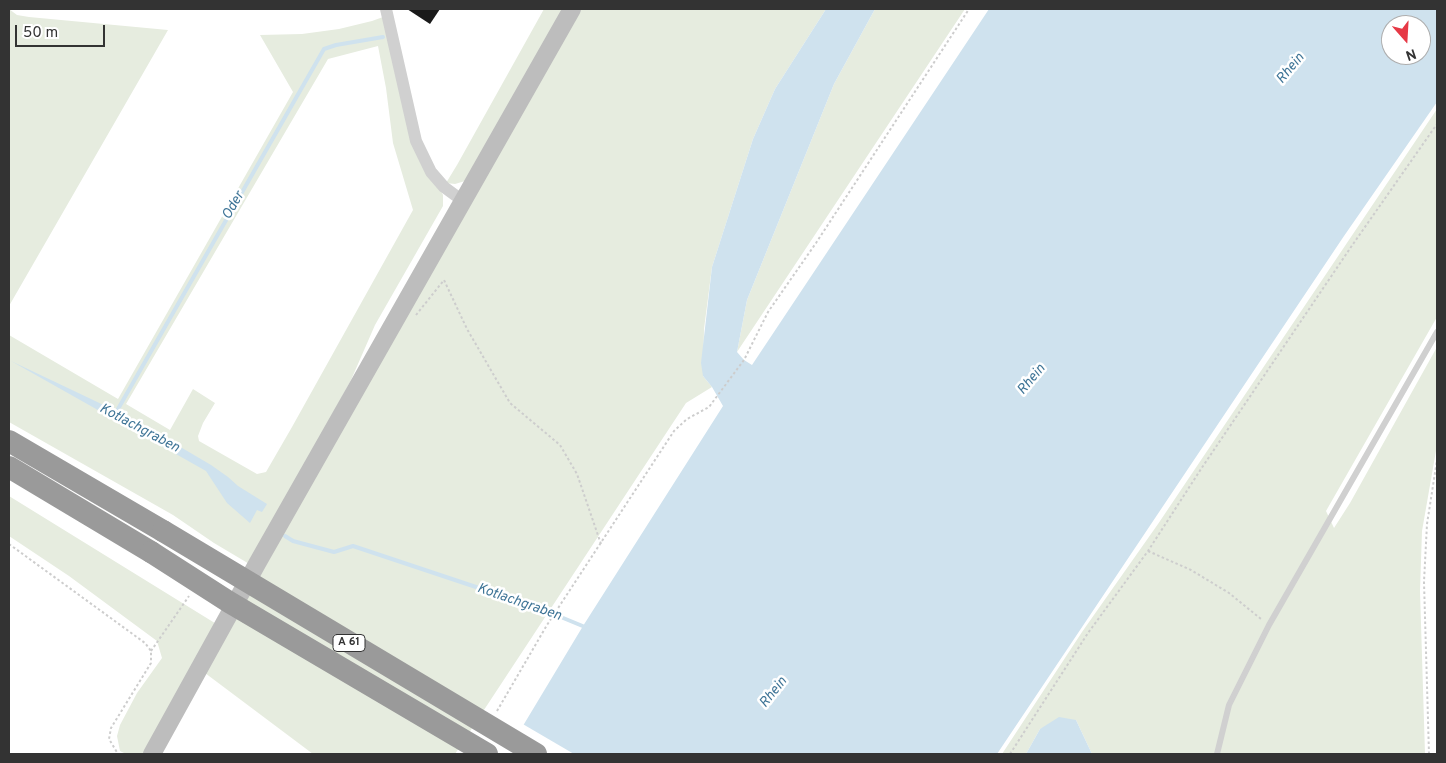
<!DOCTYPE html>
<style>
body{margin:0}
#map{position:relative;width:1446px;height:763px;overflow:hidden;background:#fff;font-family:Overpass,sans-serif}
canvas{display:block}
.frame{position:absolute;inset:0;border:10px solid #333;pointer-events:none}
.north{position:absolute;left:1381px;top:15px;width:50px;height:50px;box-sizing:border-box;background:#fff;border:1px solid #adadad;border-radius:50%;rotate:161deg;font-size:14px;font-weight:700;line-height:20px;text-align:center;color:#333}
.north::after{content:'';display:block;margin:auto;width:18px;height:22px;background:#e63946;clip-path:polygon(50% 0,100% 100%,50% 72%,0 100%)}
.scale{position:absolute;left:15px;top:25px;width:90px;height:22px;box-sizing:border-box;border:2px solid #333;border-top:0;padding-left:6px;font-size:15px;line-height:18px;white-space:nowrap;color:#333;-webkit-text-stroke:4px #fff;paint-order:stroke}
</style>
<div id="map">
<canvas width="1446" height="763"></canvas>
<div class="frame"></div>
<div class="north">N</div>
<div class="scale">50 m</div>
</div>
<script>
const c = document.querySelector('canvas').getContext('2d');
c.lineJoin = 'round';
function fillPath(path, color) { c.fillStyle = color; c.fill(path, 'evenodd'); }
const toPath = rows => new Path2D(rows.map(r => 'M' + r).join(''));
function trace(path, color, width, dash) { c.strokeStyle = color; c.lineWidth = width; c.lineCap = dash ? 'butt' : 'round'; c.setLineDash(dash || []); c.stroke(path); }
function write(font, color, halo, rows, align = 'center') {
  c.font = font + ' Overpass,sans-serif'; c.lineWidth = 5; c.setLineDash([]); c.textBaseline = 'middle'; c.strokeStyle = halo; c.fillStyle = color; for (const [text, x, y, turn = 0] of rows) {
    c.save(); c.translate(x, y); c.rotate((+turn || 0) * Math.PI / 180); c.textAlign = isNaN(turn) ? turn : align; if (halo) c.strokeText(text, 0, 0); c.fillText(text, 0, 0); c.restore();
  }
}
fillPath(toPath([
 [9,9,17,15,29,17,168,30,9,306],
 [544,9,565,9,465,181,455,184,446,183,457,165],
 [578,9,826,9,775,89,753,139,712,267,704,329,703,376,712,387,686,403,455,754,313,754,205,673],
 [875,9,965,9,737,352,747,300,834,84],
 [383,17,404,112,443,195,443,206,375,325,351,380,251,565,214,543,173,515,9,422,9,335,118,399,293,92,260,35,302,34,339,29,372,21],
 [378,46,386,88,393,143,413,210,292,427,266,472,257,474,199,441,198,436,203,423,215,403,193,389,170,430,126,404,328,59],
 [1437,109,1437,317,1326,511,1334,528,1350,503,1437,347,1437,445,1422,531,1420,591,1425,754,1092,754,1076,720,1040,729,1026,754,1002,754,1082,632,1158,524],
 [9,496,218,625,146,754,126,754,120,751,117,736,120,725,137,693,162,658,157,641,69,576,9,536]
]), '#e6ecdf');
fillPath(toPath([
 [826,9,875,9,834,84,747,300,737,352,744,360,752,365,989,9,1437,9,1437,102,1344,236,997,754,506,754,583,626,723,406,712,387,703,376,701,363,712,267,753,139,775,89],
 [1391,25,1421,25,1421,55,1391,55],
 [11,361,112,409,177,445,211,465,228,477,238,486,267,504,262,512,257,510,250,523,227,503,206,471],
 [1059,717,1076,720,1092,754,1026,754,1040,729]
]), '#cfe2ee');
fillPath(toPath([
 [521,723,574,754,503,754]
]), '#fff');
trace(toPath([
 [114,416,324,49,336,45,383,37],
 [285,536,293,541,334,552,353,546,539,608,585,627]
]), '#cfe2ee', 4);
fillPath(toPath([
 [407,9,440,9,430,24]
]), '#1a1a1a');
trace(toPath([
 [416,315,444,280,467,329,510,403,560,445,577,474,601,544],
 [9,544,145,643,151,651,151,663,111,728,109,739,118,754],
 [1148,551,1191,570,1229,593,1261,619],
 [151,651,189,596],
 [497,711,547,625,674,431,687,419,709,407,744,360,768,312,816,243,969,9],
 [1010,754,1088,633,1148,551,1201,469,1351,247,1437,124],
 [1429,754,1424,582,1427,524,1437,460]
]), '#cdcdcd', 2, [2.5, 2.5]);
trace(toPath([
 [1217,754,1229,705,1269,625,1437,332]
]), '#d0d0d0', 6);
trace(toPath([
 [386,9,416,141,431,172,444,187,463,201]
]), '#d0d0d0', 12);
trace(toPath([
 [152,754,258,562,572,9]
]), '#bdbdbd', 18);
trace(toPath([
 [9,441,163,531],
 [9,467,151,552]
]), '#9a9a9a', 22);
trace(toPath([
 [163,531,536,754],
 [151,552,229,602,487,754]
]), '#9a9a9a', 22);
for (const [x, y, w] of [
 [349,643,32]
]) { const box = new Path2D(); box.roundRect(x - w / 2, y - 8.5, w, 17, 4); c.fillStyle = '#fff'; c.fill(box); trace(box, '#333', 1); }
write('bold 11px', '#333', null, [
 ["A 61",349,643]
]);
write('italic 14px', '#3f7597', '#fff', [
 ["Rhein",1291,69,-50],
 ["Oder",234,206,-60],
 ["Rhein",1032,380,-50],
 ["Kotlachgraben",139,429,28],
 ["Kotlachgraben",519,603,19],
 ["Rhein",774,693,-51]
]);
</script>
